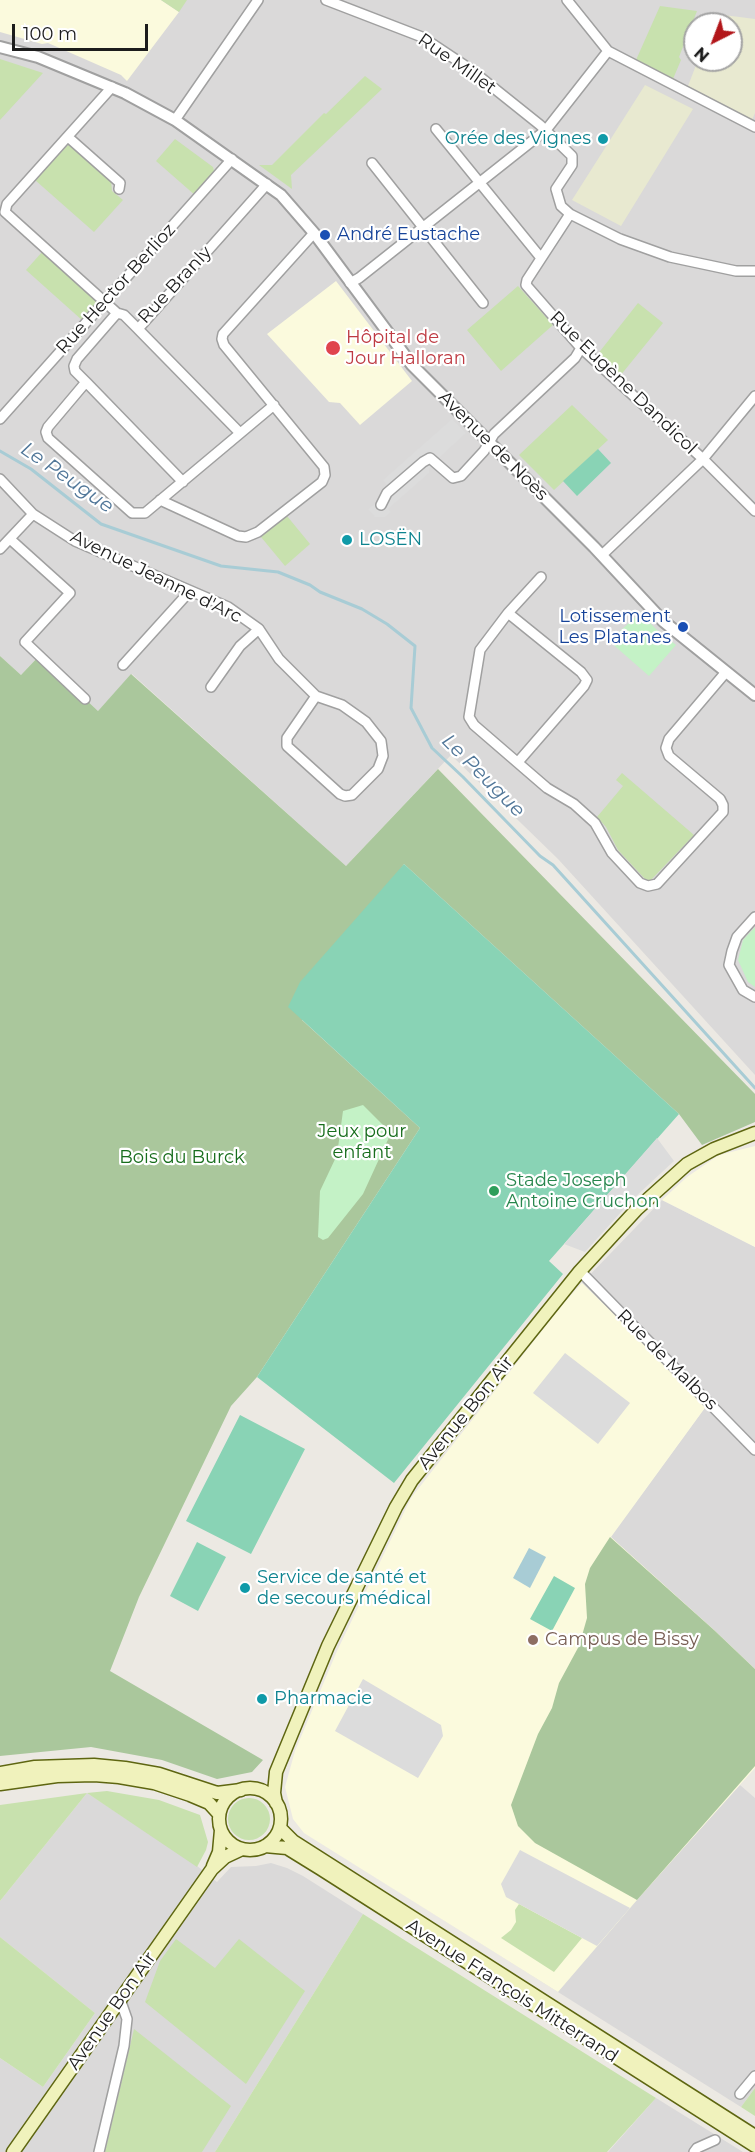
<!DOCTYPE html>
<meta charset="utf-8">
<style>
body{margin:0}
#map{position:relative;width:755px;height:2152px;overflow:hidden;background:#ece9e3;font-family:Montserrat,sans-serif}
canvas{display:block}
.north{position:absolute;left:683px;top:12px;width:60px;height:60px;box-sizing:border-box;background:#fff;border:2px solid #a4a4a4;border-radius:50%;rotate:222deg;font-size:16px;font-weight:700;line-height:24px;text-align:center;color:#1c1c1c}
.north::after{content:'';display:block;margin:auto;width:21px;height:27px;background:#b2161a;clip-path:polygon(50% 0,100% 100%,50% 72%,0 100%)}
.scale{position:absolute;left:12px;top:24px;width:136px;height:27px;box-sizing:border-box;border:3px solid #1c1c1c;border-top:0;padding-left:8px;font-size:18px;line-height:21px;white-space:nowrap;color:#1c1c1c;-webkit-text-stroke:4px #fff;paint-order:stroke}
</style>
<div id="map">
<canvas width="755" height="2152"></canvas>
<div class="north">N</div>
<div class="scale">100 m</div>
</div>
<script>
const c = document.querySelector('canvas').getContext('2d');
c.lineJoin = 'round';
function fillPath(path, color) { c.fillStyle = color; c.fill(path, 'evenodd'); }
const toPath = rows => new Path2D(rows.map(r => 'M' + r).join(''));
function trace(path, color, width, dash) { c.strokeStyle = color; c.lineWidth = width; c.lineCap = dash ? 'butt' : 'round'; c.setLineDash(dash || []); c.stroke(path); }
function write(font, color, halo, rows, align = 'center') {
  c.font = font + ' Montserrat,sans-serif'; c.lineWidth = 4.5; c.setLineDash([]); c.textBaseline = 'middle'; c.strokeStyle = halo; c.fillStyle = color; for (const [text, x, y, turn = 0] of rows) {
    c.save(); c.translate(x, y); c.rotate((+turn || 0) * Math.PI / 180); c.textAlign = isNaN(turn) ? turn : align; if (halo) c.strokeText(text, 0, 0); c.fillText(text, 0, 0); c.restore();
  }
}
fillPath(toPath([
 [0,0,755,0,755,1075,558,859,451,755,346,866,132,674,98,711,39,656,21,675,0,656],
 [695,24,731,24,731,60,695,60],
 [662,1200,755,1247,755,1669,714,1630,610,1537,707,1405,582,1283],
 [740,1785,755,1798,755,2088,741,2107,340,1855,343,1851,637,1899],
 [87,1793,191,1861,217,1882,231,1867,256,1866,271,1863,287,1868,303,1876,363,1914,215,2152,0,2152,0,2058,43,2087,95,2013,0,1937,0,1901],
 [656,2098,743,2152,608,2152]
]), '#dad9d9');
fillPath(toPath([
 [0,0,161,0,179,12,127,81,121,75,48,43,42,44,0,32],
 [336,281,412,381,360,425,340,403,329,402,267,334],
 [755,1146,755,1247,662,1200,687,1177,719,1155],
 [582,1283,707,1405,611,1537,714,1630,755,1669,755,1768,637,1900,558,1992,304,1833,293,1819,285,1787,295,1751,337,1651,411,1498,562,1305]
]), '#fbfadd');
fillPath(toPath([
 [716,14,755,19,755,113,752,120,688,86,698,60,731,60,731,24,712,24],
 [645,85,693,109,621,226,572,200]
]), '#e8e9d0');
fillPath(toPath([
 [161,0,187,0,179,12],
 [660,6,697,11,679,57,681,60,673,79,636,60],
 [0,59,43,73,0,120],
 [365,76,382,89,291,175,292,189,259,165,272,165,324,113,326,114],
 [175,139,213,167,215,175,196,196,156,161],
 [68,145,74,148,111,180,112,191,123,200,94,232,35,180],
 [43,251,97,300,99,303,83,321,26,270],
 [518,286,553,325,501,371,467,330],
 [638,303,663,323,620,376,597,355],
 [572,405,608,440,554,490,519,455],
 [287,516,310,544,285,566,261,537],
 [622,773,694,835,650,881,645,879,618,850,606,827,597,817,623,786,616,780],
 [107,1791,159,1800,200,1815,208,1842,206,1850,197,1867,87,1793,0,1901,0,1805,87,1793],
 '228 1819a21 21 0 1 1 42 0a21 21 0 1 1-42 0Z',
 [519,1904,582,1938,554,1972,501,1938,511,1930,516,1922,515,1910],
 [363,1914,656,2098,607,2152,215,2152],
 [0,1937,95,2013,43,2087,0,2058],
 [176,1939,215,1968,239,1939,305,1991,246,2084,145,2002,160,1961],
 [134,2029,231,2106,202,2152,105,2152],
 [755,2088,755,2116,741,2107]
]), '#c8e1ae');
fillPath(toPath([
 [0,656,21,675,39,656,98,711,131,674,346,866,438,769,755,1094,755,1122,702,1145,679,1114,404,864,302,1020,420,1128,257,1377,231,1406,139,1597,110,1671,263,1760,252,1772,217,1779,162,1760,91,1747,0,1756],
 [610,1537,714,1630,755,1669,755,1766,637,1900,535,1843,518,1826,511,1805,538,1734,552,1708,559,1683,579,1646,587,1618,585,1584,590,1568]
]), '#aac79c');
fillPath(toPath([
 [640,613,656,629,676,645,649,676,609,641],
 [755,927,755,987,748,982,738,960,743,940],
 [363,1105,391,1133,363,1194,328,1238,323,1240,318,1237,320,1191,337,1155,343,1111]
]), '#c4f2c6');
fillPath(toPath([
 [598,449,611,463,577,496,563,481],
 [404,864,679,1114,549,1261,563,1274,394,1483,257,1377,420,1128,288,1007,300,982],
 [240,1415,305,1449,251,1554,186,1521],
 [197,1542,226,1557,198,1611,170,1596],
 [554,1576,575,1588,552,1631,530,1619]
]), '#89d3b5');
fillPath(toPath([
 [452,419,466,433,441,456,429,469,429,473,388,509,391,512,385,517,375,517,368,509,375,504,388,487,383,480],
 [657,1138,674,1161,632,1200,585,1252,564,1244],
 [565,1353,630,1403,598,1444,533,1393],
 [363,1679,441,1725,443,1736,418,1778,335,1731],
 [520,1850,630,1908,597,1946,582,1938,506,1897,501,1884]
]), '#dcdcdc');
fillPath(toPath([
 [529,1548,546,1557,530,1588,513,1578]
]), '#a8ccd5');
trace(toPath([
 [0,451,31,469,101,524,221,566,278,572,310,585,320,592,362,609,387,624,415,646,411,708,432,748,463,777,540,856,553,865,755,1088]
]), '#a8ccd5', 3);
const minor = toPath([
 [326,0,422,37,470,69,540,125,572,156,572,165,556,189,561,206,570,214,527,280,526,285,581,348,703,459,755,511],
 [608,51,755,127],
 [112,87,7,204,5,212,117,313],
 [175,120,258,0],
 [436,129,541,258],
 [68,137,120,183,119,189],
 [372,163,483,303],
 [267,184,138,329,124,315,117,313,77,359,74,366,75,371,86,382,48,427,46,432,48,438,132,513,145,513,274,405],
 [570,214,620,239,670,257,736,271,755,271],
 [350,283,359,278,546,130,608,51,567,0],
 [138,329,240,433],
 [86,382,183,482],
 [0,419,232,159],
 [0,479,33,514,75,541,228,607,259,629],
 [160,500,238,536,246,537,258,532,322,482,325,475,324,467,224,345,222,339,223,334,314,233],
 [381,505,387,493,423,462,430,458,453,478,461,476,484,451,494,434,575,358,581,348],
 [10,539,70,593,25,642,85,699],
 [0,549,33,514],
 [602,555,703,459,755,396],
 [541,577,508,613,480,650,469,717,474,725,547,788,574,804,595,823,612,853,640,883,648,886,657,884,723,812,723,805,720,799,669,756,666,748,669,739,726,672],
 [508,613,581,672,587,680,584,686,518,762],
 [123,665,190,591],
 [211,687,240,646,259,629,279,659,316,696,342,705,366,722,381,741,383,756,378,769,352,795,345,796,340,794,287,746,287,738,316,696],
 [755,917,737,937,732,951,729,965,743,990,755,997],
 [580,1271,755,1450],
 [740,2094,755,2076],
 [99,2152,124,2046,127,2019,120,1999],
 [694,2152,697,2148,715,2140]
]);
const tertiary = toPath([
 [0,47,38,57,125,93,175,120,281,195,314,233,412,365,594,547,663,621,755,695]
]);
const secondary = toPath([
 [0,1773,35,1767,94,1765,125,1768,159,1774,217,1793,241,1790],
 [0,1784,57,1776,94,1775,119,1777,154,1783,190,1795,209,1803,219,1814],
 '219 1819a31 31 0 1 1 62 0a31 31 0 1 1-62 0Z',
 [276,1803,274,1793,276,1772,328,1646,396,1507,412,1480,580,1271,637,1209,687,1164,714,1149,755,1133],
 [280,1828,293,1841,755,2136],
 [265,1846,287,1848,321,1869,755,2146],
 [213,1866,219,1852,221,1830],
 [13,2152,212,1869,225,1857,242,1849]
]);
trace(minor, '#a0a0a0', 12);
trace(tertiary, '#a0a0a0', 14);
trace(secondary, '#5e6611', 15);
trace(minor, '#fff', 9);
trace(tertiary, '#fff', 10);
trace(secondary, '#f0f2bc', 12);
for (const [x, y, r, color] of [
 [603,139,6,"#0f9aa8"],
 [325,235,6,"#1a4fb4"],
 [333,348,8,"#e0444e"],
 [347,540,6,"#0f9aa8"],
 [683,627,6,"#1a4fb4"],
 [494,1191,6,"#2e9e5b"],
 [245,1588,6,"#0f9aa8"],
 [533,1640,6,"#8d6e63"],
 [262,1699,6,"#0f9aa8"]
]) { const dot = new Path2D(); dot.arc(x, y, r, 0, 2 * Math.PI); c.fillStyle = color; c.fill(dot); trace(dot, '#fff', 2); }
write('18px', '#1c1c1c', '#fff', [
 ["Rue Millet",457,64,35],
 ["Rue Branly",175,285,-47],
 ["Rue Hector Berlioz",116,289,-48],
 ["Rue Eugène Dandicol",623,383,44],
 ["Avenue de Noès",493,446,45],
 ["Avenue Jeanne d'Arc",156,577,26],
 ["Rue de Malbos",667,1360,45],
 ["Avenue Bon Air",466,1413,-51],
 ["Avenue François Mitterrand",512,1991,33],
 ["Avenue Bon Air",112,2011,-55]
]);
write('18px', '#0d838f', '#fff', [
 ["Orée des Vignes",591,139,"right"],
 ["LOSËN",359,540],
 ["Service de santé et",257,1578],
 ["de secours médical",257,1599],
 ["Pharmacie",274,1699]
], 'left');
write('18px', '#164399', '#fff', [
 ["André Eustache",337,235],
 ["Lotissement",671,617,"right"],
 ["Les Platanes",671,638,"right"]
], 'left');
write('18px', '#be3a42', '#fff', [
 ["Hôpital de",346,338],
 ["Jour Halloran",346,359]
], 'left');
write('18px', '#176d1c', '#fff', [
 ["Jeux pour",362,1132],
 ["enfant",362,1153],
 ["Bois du Burck",182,1158]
]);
write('18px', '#27864d', '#fff', [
 ["Stade Joseph",506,1181],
 ["Antoine Cruchon",506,1202]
], 'left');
write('18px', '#785e54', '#fff', [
 ["Campus de Bissy",545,1640]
], 'left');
write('italic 20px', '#517799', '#fff', [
 ["Le Peugue",67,478,35],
 ["Le Peugue",483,776,45]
]);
</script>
